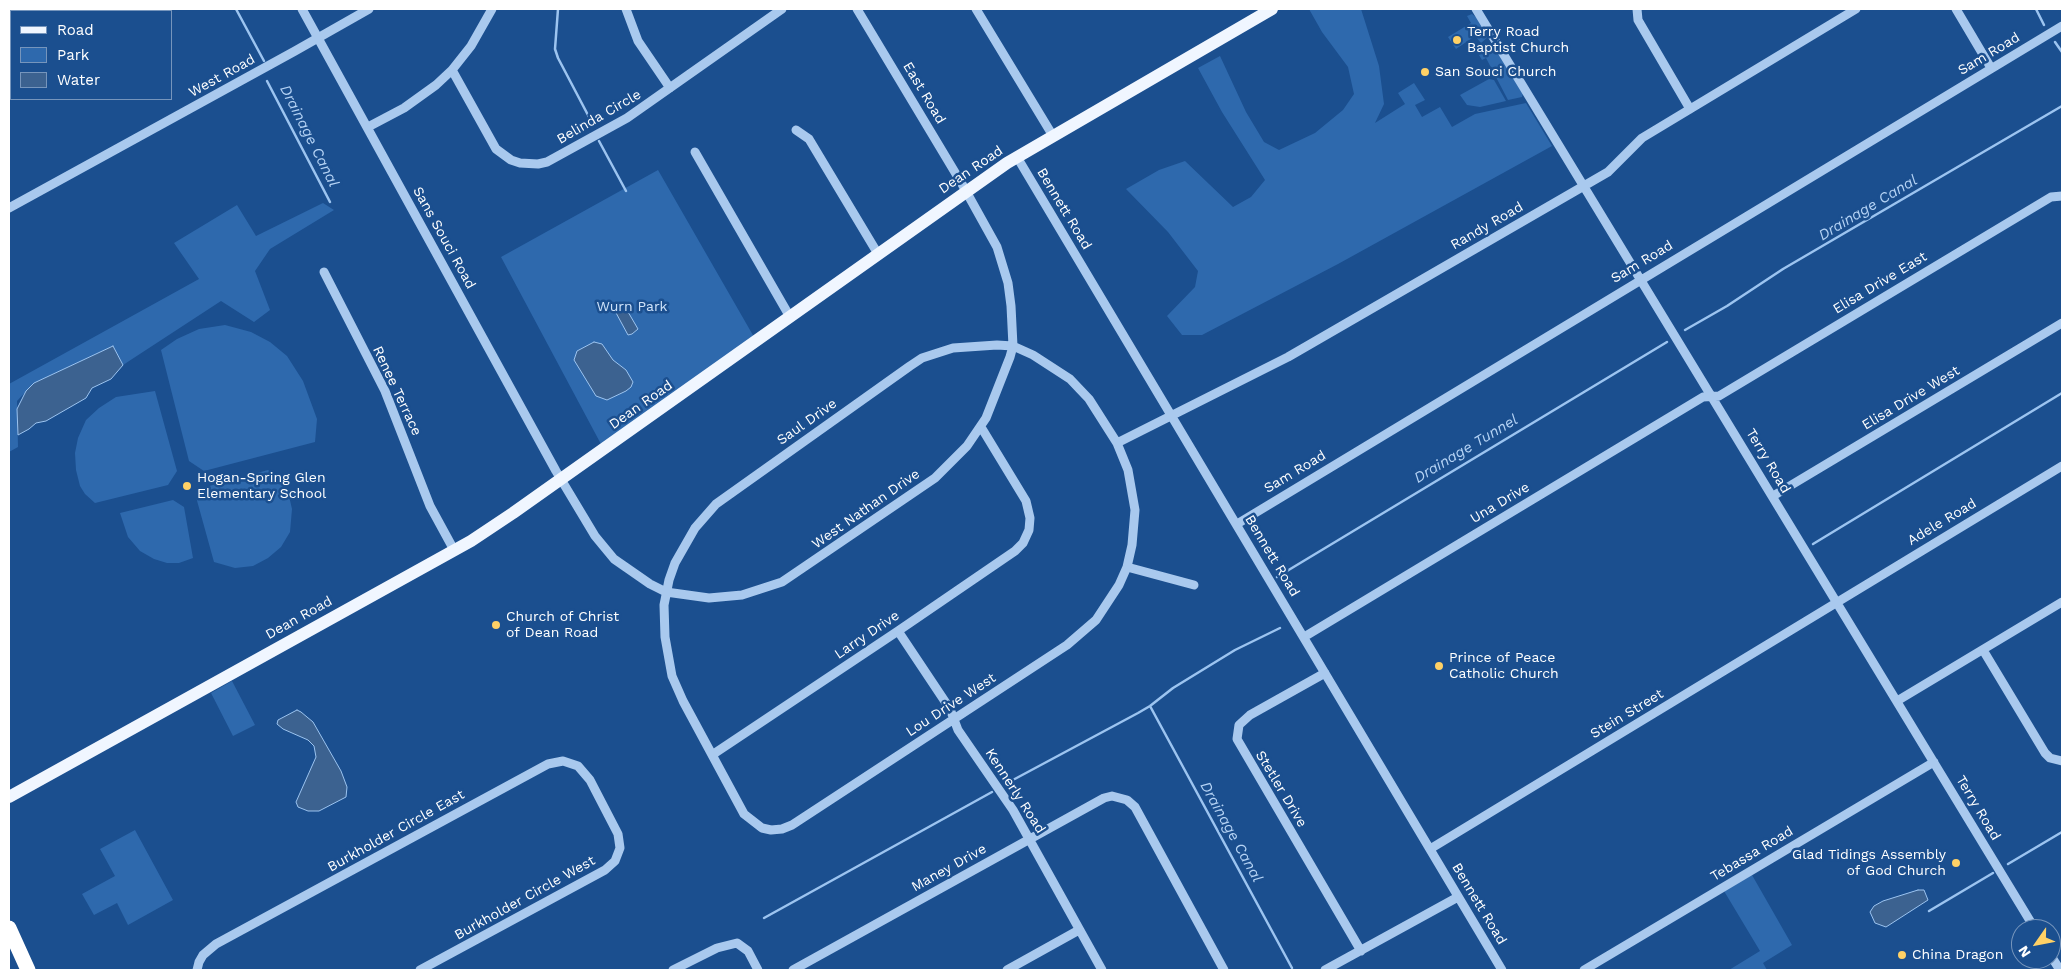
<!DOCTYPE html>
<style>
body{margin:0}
#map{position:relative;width:2071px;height:979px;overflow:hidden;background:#1b4f8f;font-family:"Work Sans",sans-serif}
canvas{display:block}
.frame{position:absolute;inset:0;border:10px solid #fff;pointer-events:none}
.legend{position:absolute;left:10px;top:10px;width:162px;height:90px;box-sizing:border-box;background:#1b4f8f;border:1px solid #7695bc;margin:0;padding:6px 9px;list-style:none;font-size:15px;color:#fff}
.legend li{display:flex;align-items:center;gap:10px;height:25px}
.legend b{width:25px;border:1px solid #7695bc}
.north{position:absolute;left:2011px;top:919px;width:50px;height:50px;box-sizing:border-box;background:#1b4f8f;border:1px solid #7695bc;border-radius:50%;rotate:237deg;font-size:14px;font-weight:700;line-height:20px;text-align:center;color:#fff}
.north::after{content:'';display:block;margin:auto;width:18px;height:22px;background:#ffd166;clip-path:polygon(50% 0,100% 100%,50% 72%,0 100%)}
</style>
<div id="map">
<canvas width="2071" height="979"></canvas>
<div class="frame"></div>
<ul class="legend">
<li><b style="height:6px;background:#f0f6ff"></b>Road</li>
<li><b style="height:14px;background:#2e69ad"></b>Park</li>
<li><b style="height:14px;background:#3c6290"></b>Water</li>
</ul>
<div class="north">N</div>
</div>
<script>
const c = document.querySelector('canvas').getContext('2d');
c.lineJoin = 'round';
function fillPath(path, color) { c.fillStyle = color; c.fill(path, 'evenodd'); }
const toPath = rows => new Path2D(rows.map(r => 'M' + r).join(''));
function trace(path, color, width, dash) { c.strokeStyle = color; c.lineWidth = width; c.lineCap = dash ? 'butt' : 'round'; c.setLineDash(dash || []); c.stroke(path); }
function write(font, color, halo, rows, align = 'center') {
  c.font = font + ' "Work Sans",sans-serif'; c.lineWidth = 5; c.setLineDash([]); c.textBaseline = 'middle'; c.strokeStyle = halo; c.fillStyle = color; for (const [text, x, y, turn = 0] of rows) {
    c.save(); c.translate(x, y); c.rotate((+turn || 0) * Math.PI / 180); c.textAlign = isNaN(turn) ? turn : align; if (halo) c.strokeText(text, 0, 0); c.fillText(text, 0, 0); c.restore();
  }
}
fillPath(toPath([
 [1309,9,1361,9,1379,66,1384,104,1375,123,1405,104,1398,93,1414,83,1425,100,1415,105,1422,117,1440,107,1452,127,1475,114,1526,103,1552,146,1338,264,1202,335,1182,335,1167,316,1195,287,1198,271,1168,232,1126,189,1159,170,1185,161,1233,207,1251,197,1265,180,1222,112,1198,68,1220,56,1246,112,1264,142,1279,150,1315,133,1343,110,1354,94,1348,67,1322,32],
 [1472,14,1477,18,1488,37,1481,43,1475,36,1456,49,1448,37,1471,23,1467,16],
 [1490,47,1497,51,1523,93,1522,97,1508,100,1486,58,1482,60,1479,55],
 [1489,79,1494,80,1506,101,1480,107,1467,105,1460,95],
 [658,170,754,337,602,446,501,257],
 [323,203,334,210,270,249,255,271,270,310,254,322,221,301,123,365,113,346,34,383,17,401,18,447,9,452,9,384,199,279,174,243,237,205,256,236],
 [225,325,251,332,270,342,287,356,303,381,317,419,315,442,204,471,189,461,161,350,177,339,199,329],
 [155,391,177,471,168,485,95,503,85,494,80,486,76,470,75,453,78,438,86,420,99,408,116,397],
 [268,470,274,474,284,487,289,496,292,509,290,532,281,547,268,558,253,566,235,568,214,562,196,497,202,488],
 [173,500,184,507,193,558,179,563,167,563,154,559,140,551,128,537,120,513],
 [232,681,255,725,233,736,211,693],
 [135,830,173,900,128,925,117,903,94,915,82,894,115,876,100,849],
 [1752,875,1792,945,1763,963,1767,970,1729,970,1760,951,1724,891]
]), '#2e69ad');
const water = toPath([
 [624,305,638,329,632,334,628,335,615,311,624,305],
 [594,342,602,344,613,360,626,370,633,382,631,387,626,391,607,400,596,396,574,360,577,351,594,342],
 [113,346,123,365,111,379,92,388,86,398,46,421,36,423,29,429,18,435,17,409,26,391,34,383,113,346],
 [297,710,301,712,313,722,341,771,347,787,346,797,319,811,308,811,298,807,296,802,316,757,314,746,308,740,283,729,277,724,278,720,297,710],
 [1918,890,1924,890,1928,900,1886,927,1875,923,1870,912,1874,906,1883,901,1918,890]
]);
fillPath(water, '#3c6290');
trace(water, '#9cc4f0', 1);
trace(toPath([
 [236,9,264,61],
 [558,9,555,49,558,58,589,117],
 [2036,9,2044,25],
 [2055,42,2062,52],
 [267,81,330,202],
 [599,141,626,191],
 [1685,330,1727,306,1783,269,2062,106],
 [1813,544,2062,393],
 [1277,577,1667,342],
 [1150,706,1292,968],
 [1011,781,1138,713,1150,706,1173,688,1235,650,1280,628],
 [2008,864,2062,832],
 [1929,911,1993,873],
 [764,918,992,792]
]), '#9cc4f0', 2.5);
trace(toPath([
 [302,9,556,471,595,536,614,559,650,584,666,592,709,598,742,595,782,582,935,478,967,446,986,418,1010,357,1013,346,1011,306,1008,283,997,247,962,184,857,9],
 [626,9,638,41,670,88],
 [976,9,1053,136],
 [1476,9,2035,929],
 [1637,9,1638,20,1690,109],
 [1956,9,1991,68],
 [452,70,496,149,511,160,520,163,538,164,547,162,627,118,782,9],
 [368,127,404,108,436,85,452,70,471,46,492,9],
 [796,130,809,139,878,254],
 [695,152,790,317],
 [1017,157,1502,970],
 [9,208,295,51,369,9],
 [324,272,385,391,430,506,454,550],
 [997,345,1013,346,1033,355,1070,379,1089,399,1117,443,1128,470,1135,510,1132,545,1127,567,1119,585,1096,620,1067,645,792,825,782,829,771,830,762,828,744,814,683,701,672,676,665,637,664,605,669,580,675,563,695,528,716,504,910,366,922,358,953,348,997,345],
 [1117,443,1288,357,1608,172,1642,138,1856,9],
 [1773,496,2062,323],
 [1237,524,2062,26],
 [1127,567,1194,585],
 [898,631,950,709,958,730,1013,810,1102,970],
 [1304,637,1703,397,1719,396,2051,197,2062,196],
 [1983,650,2045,753,2050,758,2062,761],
 [1325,673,1250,715,1239,725,1237,739,1361,951],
 [1897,701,2062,602],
 [712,755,898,631,1015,551,1023,543,1029,530,1030,518,1026,501,981,427],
 [1430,849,2062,466],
 [2051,956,2060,970],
 [197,970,199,962,203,955,216,944,548,764,563,761,578,766,590,780,618,834,620,848,615,861,605,870,420,970],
 [673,970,717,948,737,943,748,951,758,970],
 [793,970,1104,798,1112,796,1127,800,1135,807,1224,970],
 [1007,970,1079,930],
 [1325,970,1458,897],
 [1584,970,1934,762]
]), '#a9c9ee', 9);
trace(toPath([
 [9,797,471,541,513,513,1007,163,1272,9]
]), '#f0f6ff', 12);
trace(toPath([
 [9,928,28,970]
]), '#fff', 15);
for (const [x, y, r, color] of [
 [1457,40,5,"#ffd166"],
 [1425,72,5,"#ffd166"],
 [187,486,5,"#ffd166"],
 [496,625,5,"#ffd166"],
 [1439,666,5,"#ffd166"],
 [1956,863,5,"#ffd166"],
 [1902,955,5,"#ffd166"]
]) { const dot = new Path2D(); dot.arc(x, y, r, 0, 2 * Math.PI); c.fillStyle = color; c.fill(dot); trace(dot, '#1b4f8f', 2); }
write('14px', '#fff', '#1b4f8f', [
 ["Terry Road",1467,32],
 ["Baptist Church",1467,48],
 ["San Souci Church",1435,72],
 ["Hogan-Spring Glen",197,478],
 ["Elementary School",197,494],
 ["Church of Christ",506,617],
 ["of Dean Road",506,633],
 ["Prince of Peace",1449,658],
 ["Catholic Church",1449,674],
 ["Glad Tidings Assembly",1946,855,"right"],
 ["of God Church",1946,871,"right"],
 ["China Dragon",1912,955]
], 'left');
write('14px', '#fff', '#1b4f8f', [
 ["Sam Road",1989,54,-31],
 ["West Road",222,76,-29],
 ["East Road",924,93,59],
 ["Belinda Circle",599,117,-30],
 ["Dean Road",971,170,-34],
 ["Bennett Road",1064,209,59],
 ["Randy Road",1487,226,-30],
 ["Sans Souci Road",444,238,61],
 ["Sam Road",1642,262,-31],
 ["Elisa Drive East",1880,283,-31],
 ["Renee Terrace",397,391,65],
 ["Elisa Drive West",1911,398,-31],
 ["Dean Road",641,405,-35],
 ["Saul Drive",807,422,-35],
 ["Terry Road",1768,461,59],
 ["Sam Road",1295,472,-31],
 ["Una Drive",1500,503,-31],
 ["West Nathan Drive",866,509,-35],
 ["Adele Road",1942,522,-31],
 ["Bennett Road",1272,556,59],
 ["Dean Road",299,618,-29],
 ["Larry Drive",867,635,-34],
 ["Lou Drive West",951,705,-33],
 ["Stein Street",1627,714,-31],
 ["Stetler Drive",1281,789,59],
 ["Kennerly Road",1015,791,57],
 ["Terry Road",1978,808,59],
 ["Burkholder Circle East",396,831,-29],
 ["Tebassa Road",1752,854,-31],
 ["Maney Drive",949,868,-29],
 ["Burkholder Circle West",525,898,-29],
 ["Bennett Road",1479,904,59]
]);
write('14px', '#cfe3fa', '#1b4f8f', [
 ["Wurn Park",632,307]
]);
write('italic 15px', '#b5d3f5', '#1b4f8f', [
 ["Drainage Canal",309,136,63],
 ["Drainage Canal",1868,208,-31],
 ["Drainage Tunnel",1466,449,-31],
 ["Drainage Canal",1231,832,61]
]);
</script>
